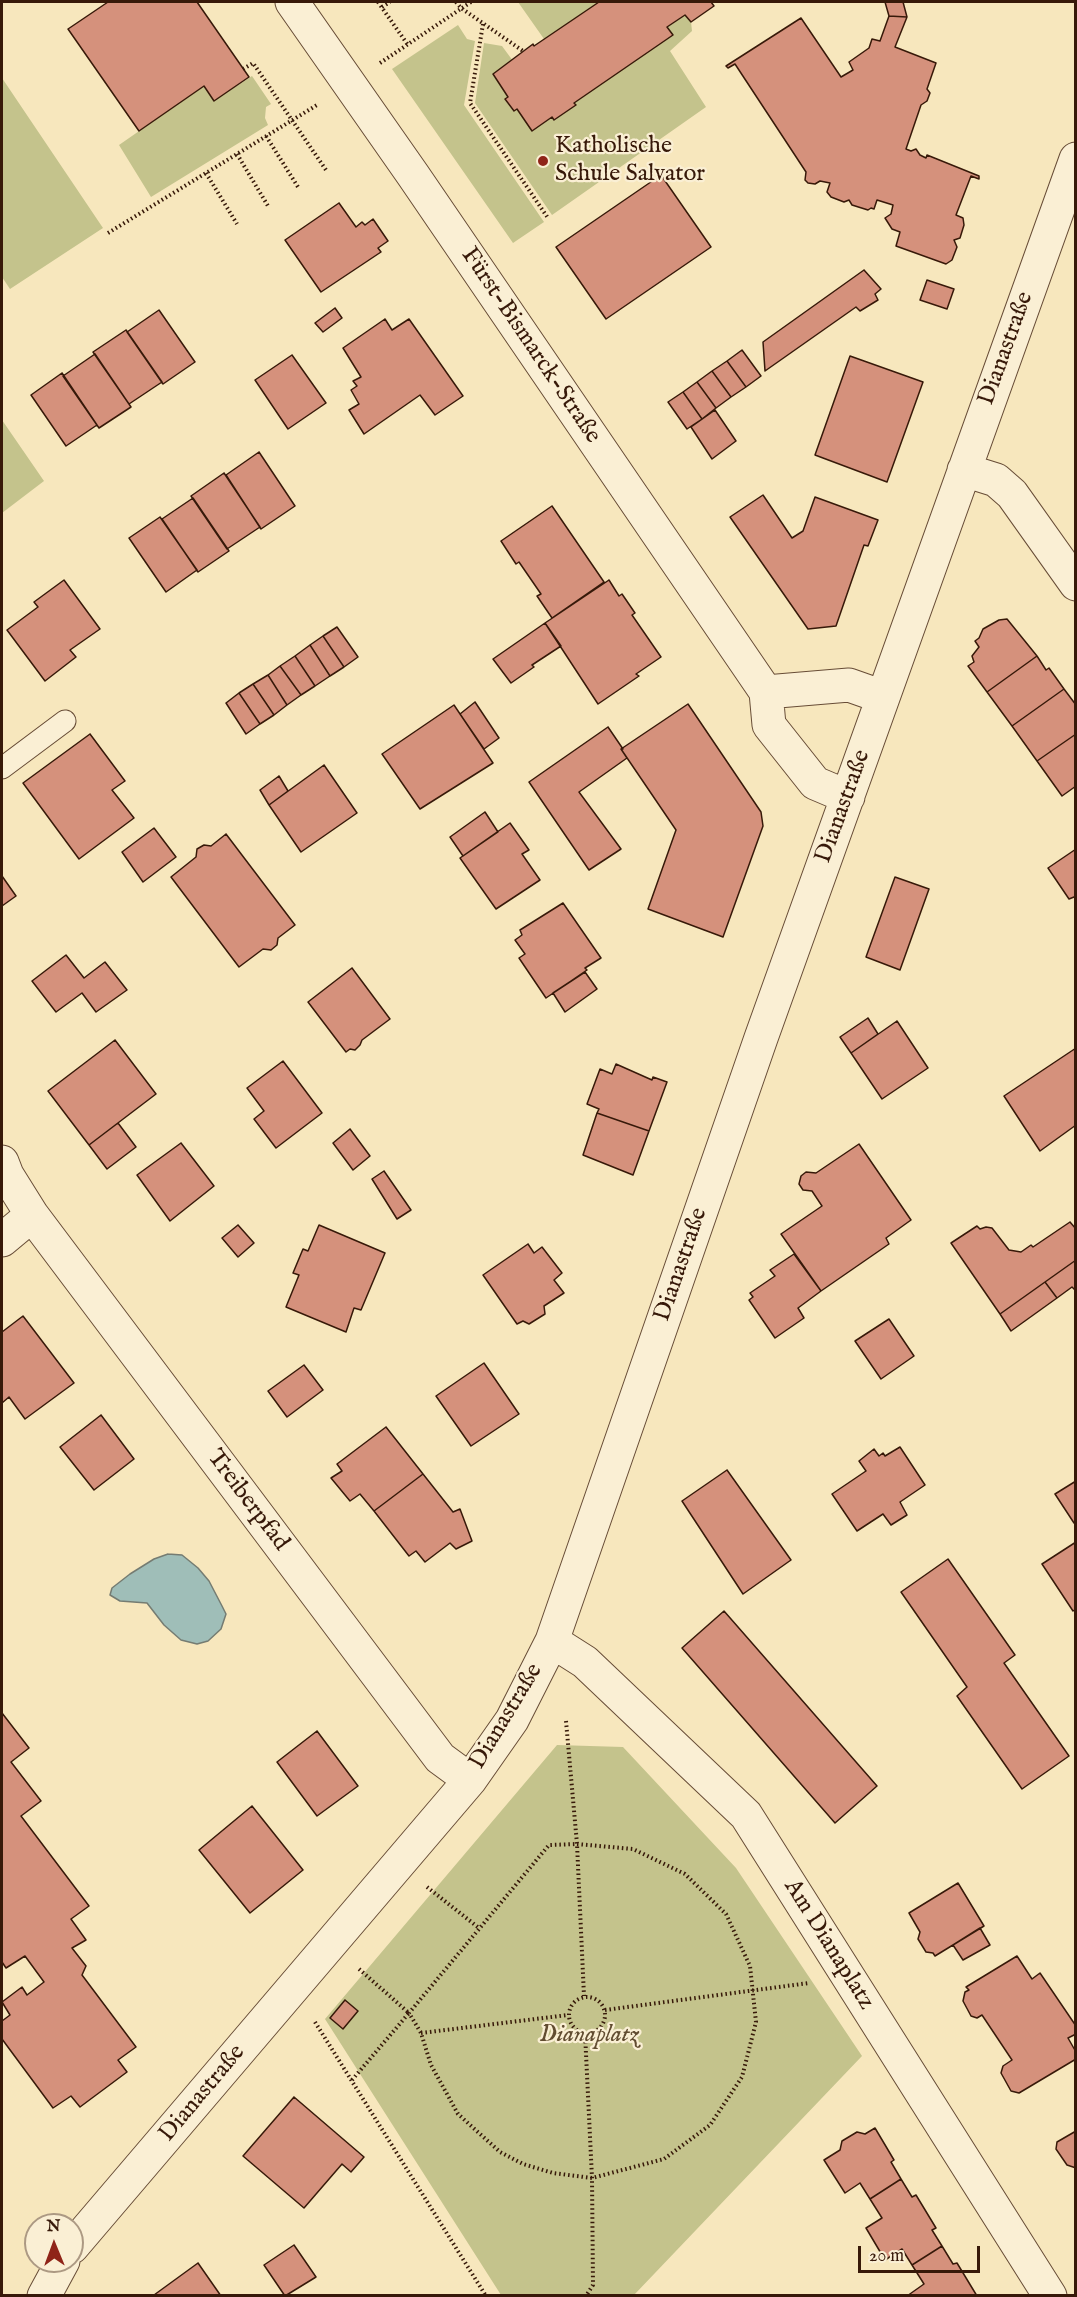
<!DOCTYPE html>
<meta charset="utf-8">
<style>
body{margin:0}
#map{position:relative;width:1077px;height:2297px;overflow:hidden;background:#f7e7bd;font-family:"IM FELL English",serif}
canvas{display:block}
.frame{position:absolute;inset:0;border:3px solid #371909;pointer-events:none}
.north{position:absolute;left:24px;top:2213px;width:60px;height:60px;box-sizing:border-box;background:#faefd4;border:2px solid #ac9983;border-radius:50%;rotate:359deg;font-size:16px;font-weight:700;line-height:24px;text-align:center;color:#371909}
.north::after{content:'';display:block;margin:auto;width:21px;height:27px;background:#8f2418;clip-path:polygon(50% 0,100% 100%,50% 72%,0 100%)}
.scale{position:absolute;left:858px;top:2246px;width:122px;height:27px;box-sizing:border-box;border:3px solid #371909;border-top:0;padding-left:8px;font-size:18px;line-height:21px;white-space:nowrap;color:#371909;-webkit-text-stroke:4px #faefd4;paint-order:stroke}
</style>
<div id="map">
<canvas width="1077" height="2297"></canvas>
<div class="frame"></div>
<div class="north">N</div>
<div class="scale">20 m</div>
</div>
<script>
const c = document.querySelector('canvas').getContext('2d');
c.lineJoin = 'round';
function fillPath(path, color) { c.fillStyle = color; c.fill(path, 'evenodd'); }
const toPath = rows => new Path2D(rows.map(r => 'M' + r).join(''));
function trace(path, color, width, dash) { c.strokeStyle = color; c.lineWidth = width; c.lineCap = dash ? 'butt' : 'round'; c.setLineDash(dash || []); c.stroke(path); }
function write(font, color, halo, rows, align = 'center') {
  c.font = font + ' "IM FELL English",serif'; c.lineWidth = 4.5; c.setLineDash([]); c.textBaseline = 'middle'; c.strokeStyle = halo; c.fillStyle = color; for (const [text, x, y, turn = 0] of rows) {
    c.save(); c.translate(x, y); c.rotate((+turn || 0) * Math.PI / 180); c.textAlign = isNaN(turn) ? turn : align; if (halo) c.strokeText(text, 0, 0); c.fillText(text, 0, 0); c.restore();
  }
}
fillPath(toPath([
 [518,2,599,2,544,39],
 [685,15,691,22,692,31,670,51,706,107,552,215,475,103,484,43,502,46,513,61,493,75,508,97,505,100,513,111,517,109,532,131,552,117,554,120,575,105,574,103,672,35,667,27],
 [458,25,467,39,475,41,464,105,544,222,513,243,392,69],
 [252,76,271,104,266,107,265,118,268,125,151,197,119,145,204,86,214,101],
 [2,78,103,228,10,289,2,277],
 [2,420,44,481,2,513],
 [557,1745,623,1747,736,1868,862,2056,634,2295,501,2295,325,2019]
]), '#c4c38c');
const water = toPath([
 [168,1554,182,1555,198,1568,209,1581,222,1606,226,1614,221,1629,208,1641,197,1644,181,1640,164,1625,147,1603,120,1601,110,1595,112,1588,130,1574,154,1559,168,1554]
]);
fillPath(water, '#9fbeb8');
trace(water, '#757c72', 1.5);
const building = toPath([
 [108,2,197,2,249,77,214,101,204,86,139,131,68,29,108,2],
 [599,2,711,2,714,6,691,22,685,15,667,27,673,35,574,103,576,105,554,120,552,117,532,131,517,109,514,111,505,99,508,97,493,74,533,44,534,46,599,2],
 [885,2,903,2,907,17,889,16,885,2],
 [889,16,907,17,895,47,936,63,927,89,930,93,927,101,921,105,906,149,911,151,916,149,920,155,926,158,927,155,979,176,979,179,971,176,956,215,963,218,964,225,960,238,954,240,957,247,952,260,946,264,896,246,900,232,892,229,885,218,891,214,893,205,877,200,874,209,871,208,868,210,852,205,849,200,844,202,831,197,827,192,830,183,820,181,815,184,808,183,805,180,806,172,735,64,728,68,726,66,801,18,841,77,853,70,849,62,869,48,872,39,880,41,889,16],
 [661,175,711,247,606,319,556,247,661,175],
 [339,203,356,227,362,222,365,225,373,219,388,241,378,248,381,252,321,292,285,240,339,203],
 [864,270,881,289,875,294,878,300,860,311,856,307,765,371,763,342,864,270],
 [927,280,954,289,947,309,920,300,927,280],
 [335,308,342,318,323,332,315,323,335,308],
 [159,310,195,362,163,384,127,332,159,310],
 [385,319,392,330,409,319,463,396,435,415,420,395,364,434,349,410,359,404,351,390,357,386,353,381,361,377,343,348,385,319],
 [126,330,162,382,129,404,93,352,126,330],
 [742,350,761,376,746,387,727,361,742,350],
 [95,354,131,407,99,428,63,376,95,354],
 [292,355,326,403,288,429,255,380,292,355],
 [850,356,923,382,887,482,815,455,850,356],
 [727,361,746,387,731,397,712,371,727,361],
 [712,371,731,397,716,408,697,382,712,371],
 [62,373,97,425,66,446,31,395,62,373],
 [697,382,716,408,702,419,683,392,697,382],
 [683,392,702,419,687,429,668,402,683,392],
 [715,410,736,441,712,459,691,427,715,410],
 [259,452,295,506,261,529,226,475,259,452],
 [224,473,260,527,227,549,191,496,224,473],
 [763,495,792,538,803,531,815,497,878,520,868,546,864,545,836,626,808,629,730,517,763,495],
 [193,498,229,551,198,572,162,519,193,498],
 [552,506,604,582,552,618,537,596,541,594,519,562,516,564,501,541,552,506],
 [160,517,197,570,166,592,129,538,160,517],
 [64,580,100,629,70,650,76,657,45,681,7,630,38,607,34,602,64,580],
 [609,580,619,596,622,594,635,613,632,615,661,657,636,674,639,676,598,704,545,623,609,580],
 [1007,619,1037,656,987,692,968,666,974,662,972,656,979,647,975,641,979,638,983,629,999,620,1007,619],
 [545,623,561,646,532,665,534,667,511,683,493,659,545,623],
 [337,627,358,657,344,667,323,636,337,627],
 [323,636,344,667,330,676,310,645,323,636],
 [310,645,330,676,315,686,295,656,310,645],
 [295,656,315,686,301,695,280,666,295,656],
 [1037,656,1046,670,1049,668,1064,689,1012,726,987,692,1037,656],
 [280,666,301,695,287,705,268,675,280,666],
 [268,675,287,705,274,715,253,684,268,675],
 [253,684,274,715,260,724,239,693,253,684],
 [1064,689,1076,705,1076,734,1037,761,1012,726,1064,689],
 [239,693,260,724,246,734,226,703,239,693],
 [475,702,499,738,484,749,460,714,475,702],
 [688,704,761,812,763,826,723,937,648,909,676,830,621,749,688,704],
 [454,705,493,763,420,809,382,754,454,705],
 [608,727,623,749,621,749,627,758,579,792,621,849,589,870,529,782,608,727],
 [90,734,125,781,112,790,134,818,79,859,23,783,90,734],
 [1076,734,1076,786,1062,796,1037,761,1076,734],
 [324,765,357,813,301,852,269,805,324,765],
 [279,776,288,791,269,805,260,790,279,776],
 [485,812,498,832,463,856,450,837,485,812],
 [510,823,529,850,522,854,540,880,496,909,460,858,510,823],
 [154,828,176,857,143,882,122,852,154,828],
 [226,834,295,925,278,938,277,945,271,950,263,949,239,967,171,877,196,857,197,849,204,845,211,846,226,834],
 [1076,849,1076,899,1074,897,1069,899,1048,868,1076,849],
 [2,876,16,896,2,906,2,876],
 [895,877,929,889,900,970,866,957,895,877],
 [563,903,601,958,585,968,587,970,546,998,519,958,525,954,515,940,522,935,520,930,563,903],
 [66,955,84,978,105,962,127,990,96,1012,82,993,56,1012,32,981,66,955],
 [352,968,390,1019,362,1040,360,1045,355,1050,350,1049,346,1052,308,1002,352,968],
 [585,972,597,989,565,1012,553,993,585,972],
 [868,1018,878,1034,851,1053,840,1037,868,1018],
 [897,1021,928,1068,882,1099,851,1053,897,1021],
 [115,1040,156,1094,89,1145,48,1091,115,1040],
 [1076,1048,1076,1125,1040,1151,1004,1096,1076,1048],
 [283,1061,322,1113,276,1148,254,1119,264,1111,247,1088,283,1061],
 [616,1064,652,1080,653,1077,667,1082,649,1131,597,1113,599,1109,587,1104,600,1069,612,1074,616,1064],
 [597,1113,649,1131,633,1175,583,1155,597,1113],
 [118,1123,136,1147,107,1169,89,1145,118,1123],
 [350,1129,370,1156,353,1170,333,1143,350,1129],
 [181,1143,214,1186,170,1221,137,1175,181,1143],
 [859,1144,911,1220,886,1238,889,1244,821,1291,781,1234,822,1206,812,1191,803,1190,799,1184,801,1176,806,1172,816,1173,859,1144],
 [384,1171,411,1210,397,1219,372,1179,384,1171],
 [1070,1222,1076,1229,1076,1260,1000,1314,951,1243,977,1226,980,1229,986,1227,992,1228,1009,1250,1021,1252,1031,1245,1033,1247,1070,1222],
 [238,1225,254,1243,238,1257,222,1238,238,1225],
 [319,1225,385,1253,361,1310,354,1308,346,1332,286,1307,299,1275,293,1273,303,1249,308,1251,319,1225],
 [528,1244,534,1253,542,1247,562,1273,554,1280,564,1293,544,1306,545,1314,529,1324,523,1321,517,1324,483,1275,528,1244],
 [794,1254,821,1291,798,1308,804,1318,775,1338,749,1300,753,1297,750,1293,775,1276,770,1270,794,1254],
 [1076,1260,1076,1291,1072,1287,1057,1298,1045,1282,1076,1260],
 [1045,1282,1057,1298,1011,1331,1000,1314,1045,1282],
 [23,1316,74,1383,25,1419,9,1397,2,1403,2,1332,23,1316],
 [889,1319,914,1356,881,1379,855,1341,889,1319],
 [484,1363,519,1414,471,1446,436,1396,484,1363],
 [304,1365,323,1390,287,1417,268,1391,304,1365],
 [101,1415,134,1459,94,1490,60,1447,101,1415],
 [386,1427,423,1474,374,1511,360,1494,350,1501,331,1478,342,1471,337,1464,386,1427],
 [900,1447,925,1485,900,1502,907,1515,891,1525,883,1514,857,1531,832,1494,866,1471,859,1461,874,1449,879,1456,883,1453,885,1456,900,1447],
 [727,1470,791,1560,743,1594,682,1501,727,1470],
 [423,1474,453,1512,460,1509,472,1541,456,1549,450,1543,425,1562,416,1551,409,1556,374,1511,423,1474],
 [1076,1481,1076,1522,1074,1523,1055,1494,1076,1481],
 [1076,1542,1076,1609,1073,1611,1042,1564,1076,1542],
 [948,1559,1015,1655,1004,1663,1069,1756,1022,1789,957,1696,967,1687,901,1592,948,1559],
 [724,1611,877,1786,835,1823,682,1648,724,1611],
 [2,1713,29,1748,11,1762,41,1801,21,1816,89,1906,71,1919,86,1940,72,1948,86,1966,82,1975,136,2047,118,2060,127,2072,80,2107,71,2096,53,2108,2,2039,2,2021,10,2015,2,2002,22,1987,27,1995,44,1982,25,1956,6,1968,2,1962,2,1713],
 [317,1731,358,1786,317,1816,277,1762,317,1731],
 [252,1806,303,1870,250,1913,199,1850,252,1806],
 [958,1883,984,1926,935,1956,933,1953,926,1952,918,1939,920,1932,909,1913,958,1883],
 [980,1928,990,1945,963,1960,953,1945,980,1928],
 [1017,1956,1032,1979,1040,1973,1076,2026,1076,2034,1068,2038,1076,2052,1076,2059,1019,2093,1011,2091,1001,2073,1003,2066,1012,2060,982,2015,977,2018,971,2016,963,2001,965,1992,969,1990,966,1987,1017,1956],
 [345,2000,358,2011,343,2029,330,2018,345,2000],
 [294,2097,364,2157,351,2172,342,2164,304,2208,243,2156,294,2097],
 [875,2128,894,2160,891,2162,901,2179,870,2199,860,2183,845,2193,824,2160,840,2150,842,2141,857,2132,865,2134,875,2128],
 [1076,2131,1076,2168,1067,2165,1056,2149,1057,2142,1076,2131],
 [901,2179,912,2197,916,2195,936,2228,932,2230,942,2246,912,2265,902,2249,885,2260,866,2228,882,2218,870,2199,901,2179],
 [294,2245,316,2277,285,2296,264,2265,294,2245],
 [942,2246,953,2264,957,2263,977,2296,907,2296,924,2284,912,2265,942,2246],
 [198,2263,221,2296,154,2296,154,2295,198,2263]
]);
fillPath(building, '#d5917c');
trace(building, '#371909', 1.5);
const lane = toPath([
 [2,768,65,721]
]);
const street = toPath([
 [292,2,413,175,766,692,769,725,815,783,848,797],
 [964,470,996,480,1012,494,1076,584],
 [766,692,849,685,883,697],
 [2,1162,7,1175,32,1215,440,1758,470,1780],
 [2,1240,32,1215],
 [552,1641,585,1662,746,1815,1050,2296],
 [72,2247,470,1780,512,1720,552,1641,761,1038,1076,159],
 [44,2296,63,2261]
]);
trace(lane, '#674c36', 23);
trace(street, '#674c36', 35);
trace(toPath([
 [378,2,408,45],
 [456,2,461,8,523,51],
 [382,7,390,2],
 [483,24,470,103,548,218],
 [380,63,471,2],
 [243,69,253,63,326,170],
 [266,136,298,187],
 [237,154,268,206],
 [206,173,237,224],
 [108,233,317,105],
 [566,1721,577,1844,584,1996],
 [577,1844,633,1849,685,1874,726,1914,750,1966,756,2022,742,2077,710,2125,664,2159,592,2178,553,2173,523,2164,500,2152,458,2114,431,2065,421,2033,409,2013,549,1845,577,1844],
 [427,1887,479,1928],
 '569 2015a18 18 0 1 1 36 0a18 18 0 1 1-36 0Z',
 [605,2010,809,1983],
 [315,2022,486,2296],
 [421,2033,568,2015],
 [585,2033,592,2178,593,2285,586,2296],
 [352,2080,409,2013,359,1969]
]), '#371909', 4, [1.5, 3]);
trace(lane, '#faefd4', 21);
trace(street, '#faefd4', 33);
for (const [x, y, r, color] of [
 [543,161,6,"#8f2418"]
]) { const dot = new Path2D(); dot.arc(x, y, r, 0, 2 * Math.PI); c.fillStyle = color; c.fill(dot); trace(dot, '#faefd4', 2); }
write('24px', '#371909', '#faefd4', [
 ["Katholische",555,147],
 ["Schule Salvator",555,175]
], 'left');
write('24px', '#371909', '#faefd4', [
 ["Fürst-Bismarck-Straße",530,346,56],
 ["Dianastraße",1007,349,-70],
 ["Dianastraße",844,807,-70],
 ["Dianastraße",682,1265,-71],
 ["Treiberpfad",247,1501,53],
 ["Dianastraße",507,1717,-59],
 ["Am Dianaplatz",828,1945,58],
 ["Dianastraße",203,2094,-50]
]);
write('italic 24px', '#614c30', '#faefd4', [
 ["Dianaplatz",589,2036]
]);
</script>
